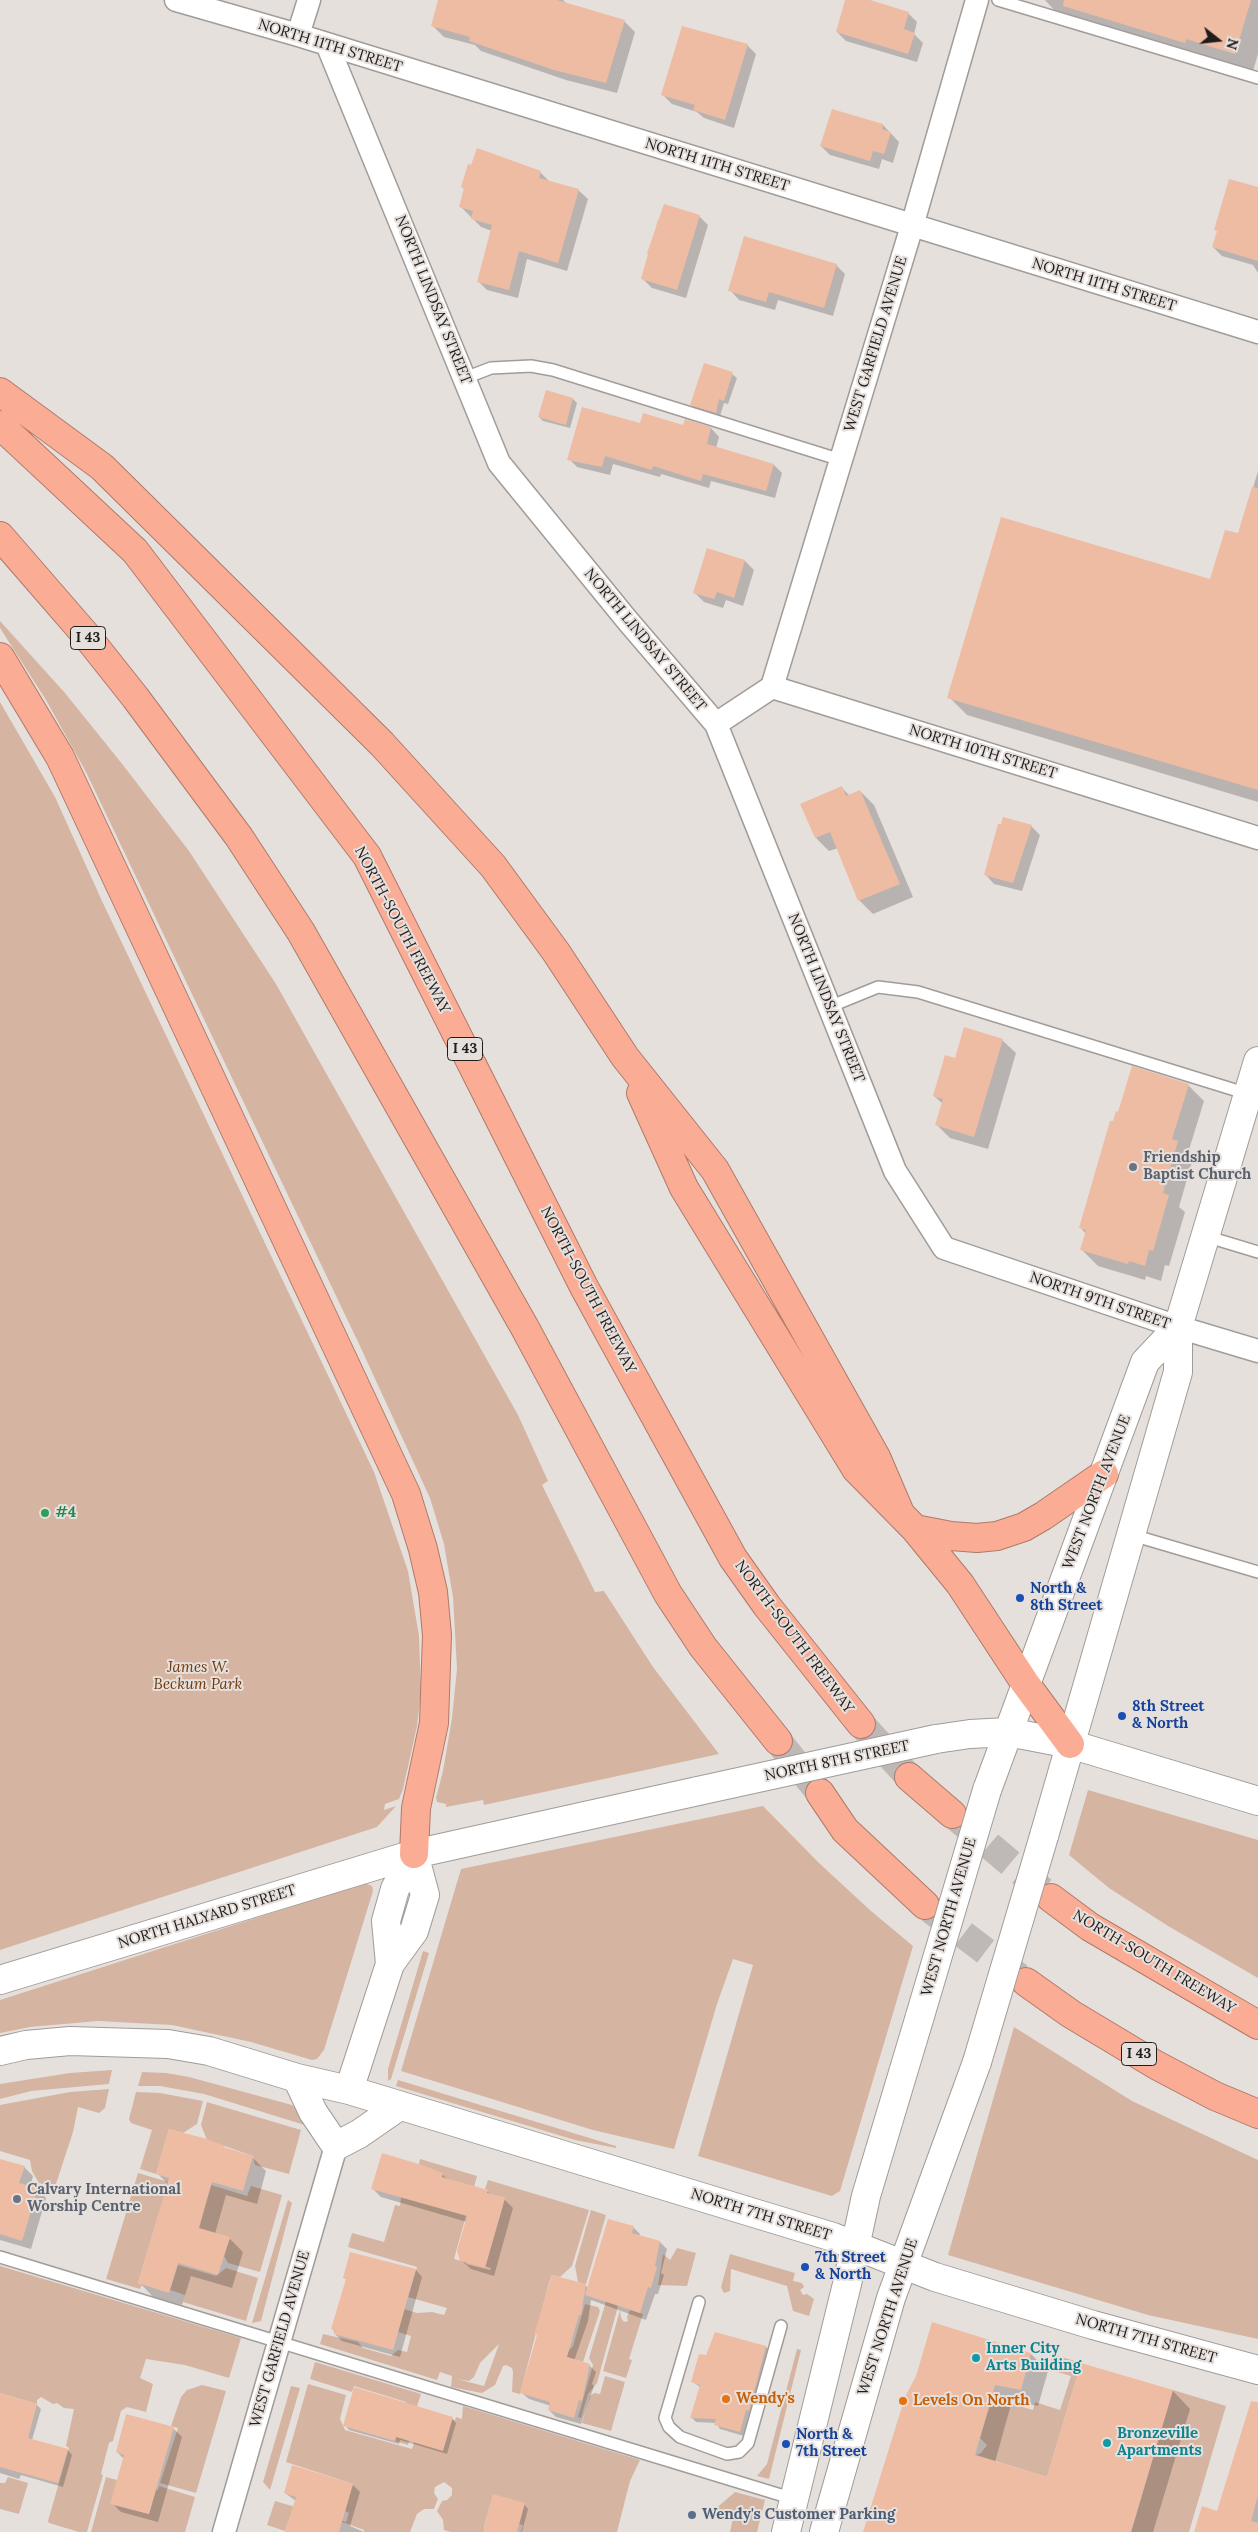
<!DOCTYPE html>
<style>
body{margin:0}
#map{position:relative;width:1258px;height:2532px;overflow:hidden;background:#e6e0dd;font-family:Lora,serif}
canvas{display:block}
.north{position:absolute;left:1193px;top:15px;width:50px;height:50px;-webkit-text-stroke:4px #e6e0dd;paint-order:stroke;rotate:106deg;font-size:14px;font-weight:700;line-height:20px;text-align:center;color:#1f1d1c}
.north::after{content:'';display:block;margin:auto;width:18px;height:22px;background:#1f1d1c;clip-path:polygon(50% 0,100% 100%,50% 72%,0 100%)}
</style>
<div id="map">
<canvas width="1258" height="2532"></canvas>
<div class="north">N</div>
</div>
<script>
const c = document.querySelector('canvas').getContext('2d');
c.lineJoin = 'round';
function fillPath(path, color) { c.fillStyle = color; c.fill(path, 'evenodd'); }
const toPath = rows => new Path2D(rows.map(r => 'M' + r).join(''));
function trace(path, color, width, dash) { c.strokeStyle = color; c.lineWidth = width; c.lineCap = dash ? 'butt' : 'round'; c.setLineDash(dash || []); c.stroke(path); }
function write(font, color, halo, rows, align = 'center') {
  c.font = font + ' Lora,serif'; c.lineWidth = 4; c.setLineDash([]); c.textBaseline = 'middle'; c.strokeStyle = halo; c.fillStyle = color; for (const [text, x, y, turn = 0] of rows) {
    c.save(); c.translate(x, y); c.rotate((+turn || 0) * Math.PI / 180); c.textAlign = isNaN(turn) ? turn : align; if (halo) c.strokeText(text, 0, 0); c.fillText(text, 0, 0); c.restore();
  }
}
fillPath(toPath([
 [0,621,65,693,123,765,189,851,276,984,518,1415,548,1481,542,1485,595,1592,604,1591,653,1667,719,1754,484,1805,483,1800,446,1807,446,1804,437,1802,436,1798,443,1771,452,1718,457,1669,453,1597,444,1544,430,1498,359,1344,86,772,46,700,0,628],
 [0,702,55,797,102,901,374,1472,408,1571,419,1636,421,1692,417,1726,403,1789,399,1799,385,1804,384,1810,396,1806,377,1827,0,1950],
 [1088,1790,1258,1840,1258,1978,1168,1926,1109,1888,1069,1855],
 [763,1806,819,1863,871,1911,913,1946,840,2191,832,2196,698,2156,753,1965,733,1959,717,2004,674,2149,593,2130,401,2071,461,1869],
 [365,1883,372,1886,373,1891,324,2050,317,2059,312,2060,251,2042,172,2025,98,2021,30,2027,0,2033,0,2000],
 [423,1951,429,1953,391,2079,388,2081,388,2069],
 [1014,2027,1132,2101,1258,2160,1258,2339,1148,2315,948,2255],
 [112,2070,109,2084,31,2091,0,2099,0,2084,70,2073],
 [142,2072,166,2073,189,2077,292,2105,301,2112,308,2126,204,2094,160,2086,138,2086],
 [398,2080,616,2146,616,2148,575,2140,396,2086],
 [109,2089,105,2108,99,2113,78,2107,73,2132,55,2187,39,2183,32,2171,30,2160,0,2151,0,2105,70,2092],
 [136,2092,160,2093,203,2101,197,2124,183,2133,169,2129,156,2174,140,2169,152,2130,131,2123,129,2119],
 [207,2102,301,2130,289,2174,255,2165,253,2156,207,2140,201,2125],
 [420,2159,477,2176,454,2259,485,2267,505,2198,487,2193,488,2190,485,2189,488,2180,589,2210,572,2266,560,2277,552,2275,549,2283,520,2394,512,2392,513,2372,512,2368,506,2365,503,2366,495,2385,482,2393,451,2387,452,2376,440,2372,437,2380,320,2344,323,2334,358,2342,363,2348,391,2356,398,2350,407,2352,411,2336,398,2332,404,2309,417,2313,432,2312,444,2315,447,2308,408,2297,417,2267,348,2247,352,2233,384,2242,395,2205,400,2206,401,2197,412,2199],
 [499,2344,484,2386,457,2379,469,2381,474,2377,480,2363],
 [138,2173,189,2188,210,2189,211,2185,247,2196,251,2186,282,2195,260,2272,228,2263,224,2256,230,2238,158,2216,138,2283,142,2285,140,2289,106,2279],
 [288,2200,292,2203,261,2321,252,2323],
 [591,2210,606,2215,586,2284,578,2282,575,2266],
 [677,2248,696,2253,687,2286,658,2285,663,2254,670,2260],
 [730,2254,795,2273,793,2281,802,2283,804,2287,800,2290,803,2295,807,2294,814,2299,809,2316,793,2311,787,2286,731,2269,730,2291,724,2293,721,2287],
 [178,2265,216,2276,226,2268,258,2278,246,2321,183,2302,185,2295,170,2290],
 [0,2266,241,2338,229,2378,185,2365,146,2359,140,2378,153,2384,146,2412,127,2407,121,2411,113,2441,109,2443,101,2474,103,2475,87,2532,79,2532,49,2523,48,2521,69,2448,66,2446,74,2409,64,2408,57,2403,53,2404,41,2397,37,2400,37,2404,0,2393],
 [607,2298,618,2306,597,2383,588,2394,581,2418,578,2417,593,2365,589,2358],
 [585,2304,598,2307,600,2311,583,2362,564,2356,573,2346],
 [620,2310,621,2318,624,2322,628,2321,627,2317,630,2310,643,2314,629,2359,632,2360,626,2378,603,2371],
 [797,2349,801,2350,769,2479,757,2476,767,2464],
 [1052,2354,1081,2363,1047,2477,976,2455,981,2453,987,2445,980,2438,992,2398,1033,2410,1035,2402,1060,2410,1071,2376,1051,2370,1050,2364],
 [315,2362,421,2394,406,2440,409,2441,408,2445,395,2441,406,2402,354,2386,352,2392,310,2379],
 [605,2376,625,2382,611,2431,582,2423,590,2396,594,2393,600,2394],
 [308,2384,346,2395,340,2419,345,2430,412,2449,414,2442,452,2419,455,2420,456,2417,462,2419,463,2406,640,2460,630,2481,617,2532,521,2532,523,2525,519,2524,493,2495,484,2527,486,2532,451,2532,444,2530,443,2520,437,2511,442,2501,447,2500,452,2495,452,2488,444,2482,435,2487,434,2493,438,2499,434,2509,424,2509,417,2514,410,2532,364,2532,364,2530,348,2524,309,2512,292,2511,285,2531,267,2525,275,2501,346,2522,349,2513,345,2511,353,2484,286,2462],
 [202,2385,226,2391,196,2493,160,2483,178,2428,171,2426,181,2397,187,2390],
 [291,2386,300,2388,270,2490,263,2482],
 [1173,2390,1226,2406,1189,2532,1131,2532],
 [8,2477,28,2483,19,2514,0,2509,0,2483,5,2483],
 [106,2477,117,2480,111,2504,149,2514,156,2490,158,2490,159,2486,195,2497,185,2532,91,2532],
 [735,2492,765,2500,757,2532,730,2532,733,2518,713,2511]
]), '#d5b4a2');
fillPath(toPath([
 [440,0,563,0,566,3,624,21,635,32,617,93,566,80,481,51,475,45,444,37,433,26],
 [847,0,866,0,908,13,917,22,914,34,923,43,917,62,846,41,837,32],
 [1045,0,1258,0,1258,54,1253,71,1091,26,1084,19,1055,11],
 [747,45,756,54,734,128,704,118,697,112,672,104,663,95],
 [883,125,899,142,893,163,882,159,879,169,830,155,821,146],
 [540,172,550,182,578,190,588,199,567,271,527,259,518,298,487,290,478,281,492,231,481,227,460,206,465,190,462,187],
 [1258,189,1258,273,1253,265,1222,256,1213,247,1218,232,1215,229],
 [699,216,708,225,686,298,652,288,643,279,658,220],
 [836,265,845,274,833,316,778,300,775,310,739,300,730,290],
 [732,374,737,378,728,404,724,403,720,416,696,409,692,405],
 [573,399,577,403,570,428,543,421,539,417],
 [686,421,711,428,719,437,716,448,774,465,782,473,775,498,711,481,709,488,661,474,660,477,613,464,610,475,577,467,569,459,641,425,684,426],
 [1258,471,1258,802,967,715,949,697,1211,581,1239,535],
 [745,561,754,570,743,606,726,600,723,608,704,602,695,593],
 [842,788,850,796,860,791,874,805,913,897,873,914,859,900,838,848,829,851,816,838],
 [1031,826,1040,835,1022,891,994,884,985,874],
 [1002,1040,1016,1053,988,1149,950,1138,937,1125,943,1104,934,1096,956,1059],
 [1188,1085,1204,1101,1188,1153,1193,1158,1179,1207,1185,1212,1169,1266,1165,1265,1161,1281,1146,1276,1145,1280,1098,1266,1082,1250,1086,1234,1080,1227,1113,1123,1119,1113],
 [223,2146,226,2149,252,2157,266,2171,257,2204,226,2195,215,2234,229,2238,243,2252,232,2288,191,2276,182,2305,153,2297,140,2283,169,2185,157,2173],
 [0,2160,24,2167,33,2176,30,2187,37,2189,46,2198,31,2249,0,2240],
 [442,2174,447,2179,487,2191,492,2196,504,2199,513,2208,494,2276,471,2269,461,2260,467,2222,381,2197,372,2188],
 [466,2261,491,2268,490,2270,466,2264],
 [633,2227,640,2234,639,2236,660,2242,667,2249,661,2273,664,2275,658,2294,655,2294,646,2320,591,2300,588,2321,574,2361,589,2365,596,2372,592,2384,594,2386,581,2424,556,2417,549,2410,551,2406,529,2399,522,2393,585,2285,588,2288],
 [416,2270,422,2277,400,2357,342,2341,335,2334,333,2329,347,2280,344,2278],
 [716,2333,766,2347,770,2351,744,2436,720,2429,716,2423,696,2422,692,2418,700,2387,693,2382,707,2357],
 [1031,2354,1048,2371,1038,2406,1012,2401,995,2462,1048,2478,1082,2364,1173,2391,1190,2409,1153,2532,864,2532,906,2397],
 [0,2398,37,2405,41,2409,32,2440,68,2450,72,2455,63,2487,21,2475,19,2479,0,2473],
 [452,2419,456,2423,447,2454,400,2440,399,2444,349,2430,345,2425],
 [173,2428,182,2437,158,2522,121,2512,112,2503,124,2459,117,2452],
 [1258,2433,1258,2532,1195,2532,1218,2512],
 [353,2485,360,2492,350,2526,364,2532,286,2532,296,2501,285,2493],
 [524,2504,528,2509,522,2532,492,2532]
]), '#0003');
fillPath(toPath([
 [438,0,557,0,625,20,606,83,554,70,469,41,470,37,431,26],
 [845,0,870,0,909,12,904,29,915,33,908,54,836,32],
 [1064,0,1251,0,1235,54,1186,39,1185,43,1063,6],
 [682,26,748,44,725,120,693,110,695,105,661,95],
 [832,109,883,124,882,129,891,132,884,154,873,151,870,161,820,146],
 [477,148,541,171,539,178,579,189,558,263,519,251,509,290,477,282,492,225,471,219,473,211,459,207,464,188,461,187,468,164,471,165],
 [1229,179,1258,187,1258,261,1212,247,1217,231,1214,230],
 [664,204,700,215,677,290,641,279,648,254,647,253],
 [744,236,837,264,824,308,769,292,766,302,728,291],
 [704,363,733,372,724,401,719,399,716,413,690,405],
 [546,390,573,398,566,425,538,417],
 [582,407,640,423,643,413,683,425,685,419,711,427,707,444,774,464,766,491,703,474,701,481,653,466,652,470,605,456,602,467,567,460],
 [1252,487,1258,488,1258,790,947,698,1001,517,1210,579,1225,530,1238,533],
 [707,548,745,560,734,598,717,592,714,599,693,593],
 [842,786,846,796,860,790,900,884,858,901,830,832,815,838,800,804],
 [1003,817,1032,825,1013,883,984,875,998,824,1001,824],
 [964,1027,1003,1039,974,1137,935,1125,943,1099,933,1096,945,1055,955,1058],
 [1132,1066,1189,1084,1172,1139,1178,1141,1163,1193,1169,1195,1153,1251,1149,1250,1145,1266,1129,1261,1128,1264,1080,1250,1086,1230,1079,1228,1110,1121,1113,1121,1116,1111,1118,1112],
 [169,2129,207,2139,223,2145,223,2147,253,2156,243,2191,212,2182,199,2228,230,2237,218,2275,178,2263,169,2293,138,2283,169,2178,156,2174],
 [382,2153,422,2165,443,2173,442,2177,488,2190,487,2193,505,2198,485,2268,460,2261,457,2251,467,2216,371,2189],
 [0,2159,25,2166,19,2183,38,2188,22,2241,0,2234],
 [608,2219,634,2226,632,2233,660,2241,655,2266,657,2267,651,2288,648,2287,640,2313,585,2295],
 [350,2252,416,2269,393,2350,334,2334,335,2330,331,2329,346,2279,343,2278],
 [552,2275,586,2284,581,2315,579,2315,567,2357,590,2364,582,2401,579,2400,574,2418,548,2410,550,2402,520,2393,537,2335,534,2334],
 [932,2322,1031,2353,1021,2390,995,2385,975,2455,1047,2477,1081,2363,1173,2390,1131,2532,863,2532,905,2397,916,2376],
 [715,2332,766,2346,749,2411,746,2410,740,2432,714,2425,716,2419,690,2418,700,2385,691,2382,699,2354,706,2355],
 [354,2387,453,2417,443,2451,396,2437,395,2441,343,2426],
 [0,2393,37,2404,28,2438,68,2449,58,2483,0,2467],
 [1251,2401,1258,2402,1258,2495,1251,2521,1258,2523,1258,2532,1194,2532,1202,2506,1217,2511],
 [126,2414,174,2427,149,2514,110,2504,124,2455,116,2452],
 [292,2465,353,2484,339,2532,285,2532,296,2497,284,2493],
 [493,2494,525,2503,517,2532,483,2532]
]), '#eebba3');
trace(toPath([
 [861,1724,909,1777],
 [778,1741,820,1793],
 [957,1818,1048,1895],
 [930,1909,1023,1980]
]), '#beb9b6', 28, [28, 14]);
const lane = toPath([
 [998,0,1258,78],
 [465,378,491,368,531,366,553,370,841,460],
 [829,1007,878,987,918,992,1248,1094],
 [1205,1236,1258,1252],
 [1132,1535,1258,1572],
 [0,2257,794,2499],
 [699,2302,665,2418,669,2427,680,2437,727,2454,739,2452,748,2443,781,2326]
]);
const street = toPath([
 [176,0,298,35,1258,332],
 [298,35,309,0],
 [327,44,499,463,627,620,716,724,895,1171,944,1248,1178,1327,1258,1351],
 [772,687,912,226,977,0],
 [772,687,1258,838],
 [716,724,772,687],
 [224,2532,336,2146]
]);
const secondary = toPath([
 [936,1739,970,1734,1008,1732,1070,1744,1258,1801],
 [987,1790,1145,1362,1178,1327],
 [1044,1836,1178,1372,1178,1327,1258,1061],
 [390,1964,386,1921,395,1889,414,1854],
 [0,1980,414,1854,698,1791],
 [0,2051,26,2045,70,2041,168,2044,209,2051,297,2078,349,2090,833,2237,935,2277,1093,2325,1258,2370],
 [297,2078,313,2112,336,2146,359,2134,398,2107],
 [349,2090,390,1964,414,1931,425,1895,414,1854],
 [786,2532,847,2284,866,2196,920,2016],
 [824,2532,891,2298,977,2062]
]);
const highway = toPath([
 [0,392,102,467,382,744,493,866,556,952,625,1057,715,1170,876,1457,900,1513],
 [0,425,135,551,367,856,584,1287,733,1558,767,1606,861,1724],
 [0,536,85,634,135,697,239,837,301,932,525,1328,668,1594,703,1647,778,1741],
 [0,657,60,757,406,1494,423,1549,433,1592,437,1635,434,1723,416,1808,414,1854],
 [641,1093,684,1188,856,1469,915,1529,960,1584,1025,1683,1070,1744],
 [915,1529,951,1536,977,1538,997,1536,1024,1527,1043,1516,1104,1474],
 [909,1777,952,1814],
 [820,1793,845,1830,925,1905],
 [1051,1898,1090,1927,1258,2025],
 [1026,1982,1071,2014,1156,2065,1215,2096,1258,2114]
]);
trace(lane, '#a19c98', 14);
trace(street, '#a19c98', 25);
trace(secondary, '#a19c98', 30);
trace(highway, '#ae7a6a', 30);
trace(lane, '#fff', 11);
trace(street, '#fff', 22);
trace(secondary, '#fff', 28);
trace(highway, '#fbac94', 28);
const secondaryBridge = toPath([
 [698,1791,936,1739],
 [920,2016,987,1790],
 [977,2062,1044,1836]
]);
trace(secondaryBridge, '#a19c98', 30, []);
trace(secondaryBridge, '#fff', 28);
for (const [x, y, r, color] of [
 [1133,1167,5,"#6b7280"],
 [45,1513,5,"#2e9e5b"],
 [1020,1598,5,"#1a4fb4"],
 [1122,1716,5,"#1a4fb4"],
 [17,2199,5,"#6b7280"],
 [805,2267,5,"#1a4fb4"],
 [976,2358,5,"#0f9aa8"],
 [726,2399,5,"#e8710a"],
 [903,2401,5,"#e8710a"],
 [1107,2443,5,"#0f9aa8"],
 [786,2444,5,"#1a4fb4"],
 [692,2515,5,"#5c6f8a"]
]) { const dot = new Path2D(); dot.arc(x, y, r, 0, 2 * Math.PI); c.fillStyle = color; c.fill(dot); trace(dot, '#e6e0dd', 2); }
for (const [x, y, w] of [
 [88,638,35],
 [465,1049,35],
 [1139,2054,35]
]) { const box = new Path2D(); box.roundRect(x - w / 2, y - 11.5, w, 23, 4); c.fillStyle = '#e6e0dd'; c.fill(box); trace(box, '#1f1d1c', 1); }
write('bold 14px', '#1f1d1c', null, [
 ["I 43",88,638],
 ["I 43",465,1049],
 ["I 43",1139,2054]
]);
write('15px', '#1f1d1c', '#e6e0dd', [
 ["NORTH 11TH STREET",330,46,17],
 ["NORTH 11TH STREET",717,165,17],
 ["NORTH 11TH STREET",1104,285,17],
 ["NORTH LINDSAY STREET",433,300,68],
 ["WEST GARFIELD AVENUE",876,344,-73],
 ["NORTH LINDSAY STREET",645,640,50],
 ["NORTH 10TH STREET",983,752,17],
 ["NORTH-SOUTH FREEWAY",402,930,62],
 ["NORTH LINDSAY STREET",826,998,68],
 ["NORTH-SOUTH FREEWAY",588,1290,62],
 ["NORTH 9TH STREET",1100,1301,19],
 ["WEST NORTH AVENUE",1097,1492,-69],
 ["NORTH-SOUTH FREEWAY",794,1637,53],
 ["NORTH 8TH STREET",837,1761,-12],
 ["NORTH HALYARD STREET",207,1917,-17],
 ["WEST NORTH AVENUE",949,1917,-74],
 ["NORTH-SOUTH FREEWAY",1154,1962,31],
 ["NORTH 7TH STREET",761,2215,17],
 ["WEST NORTH AVENUE",888,2317,-72],
 ["WEST GARFIELD AVENUE",280,2339,-74],
 ["NORTH 7TH STREET",1146,2339,16]
]);
write('bold 15px', '#5b616d', '#e6e0dd', [
 ["Friendship",1143,1158],
 ["Baptist Church",1143,1175],
 ["Calvary International",27,2190],
 ["Worship Centre",27,2207]
], 'left');
write('bold 15px', '#27864d', '#e6e0dd', [
 ["#4",55,1513]
], 'left');
write('bold 15px', '#164399', '#e6e0dd', [
 ["North &",1030,1589],
 ["8th Street",1030,1606],
 ["8th Street",1132,1707],
 ["& North",1132,1724],
 ["7th Street",815,2258],
 ["& North",815,2275],
 ["North &",796,2435],
 ["7th Street",796,2452]
], 'left');
write('italic 15px', '#71370a', '#e6e0dd', [
 ["James W.",198,1668],
 ["Beckum Park",198,1685]
]);
write('bold 15px', '#0d838f', '#e6e0dd', [
 ["Inner City",986,2349],
 ["Arts Building",986,2366],
 ["Bronzeville",1117,2434],
 ["Apartments",1117,2451]
], 'left');
write('bold 15px', '#c56008', '#e6e0dd', [
 ["Wendy's",736,2399],
 ["Levels On North",913,2401]
], 'left');
write('bold 15px', '#4e5e75', '#e6e0dd', [
 ["Wendy's Customer Parking",702,2515]
], 'left');
</script>
